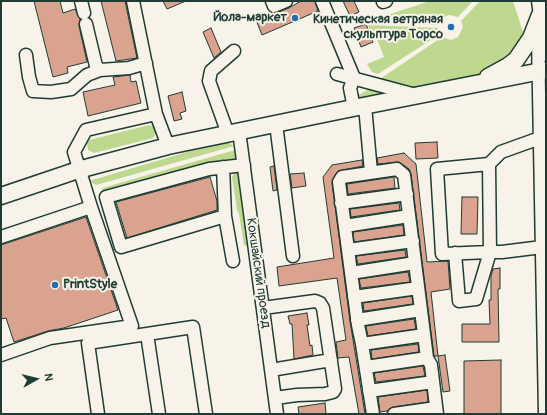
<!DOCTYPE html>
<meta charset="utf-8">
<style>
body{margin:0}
#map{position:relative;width:547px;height:415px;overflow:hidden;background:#f7f3e8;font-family:Pangolin,sans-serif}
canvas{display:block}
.frame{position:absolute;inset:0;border:2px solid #1f3d34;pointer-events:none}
.north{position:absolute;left:16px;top:359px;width:40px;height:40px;-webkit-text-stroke:3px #f7f3e8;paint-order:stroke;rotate:82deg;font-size:11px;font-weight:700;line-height:16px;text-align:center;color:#1f3d34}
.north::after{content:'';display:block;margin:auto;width:14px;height:18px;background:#1f3d34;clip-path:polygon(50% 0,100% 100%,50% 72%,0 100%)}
</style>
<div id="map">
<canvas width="547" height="415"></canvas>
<div class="frame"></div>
<div class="north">N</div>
</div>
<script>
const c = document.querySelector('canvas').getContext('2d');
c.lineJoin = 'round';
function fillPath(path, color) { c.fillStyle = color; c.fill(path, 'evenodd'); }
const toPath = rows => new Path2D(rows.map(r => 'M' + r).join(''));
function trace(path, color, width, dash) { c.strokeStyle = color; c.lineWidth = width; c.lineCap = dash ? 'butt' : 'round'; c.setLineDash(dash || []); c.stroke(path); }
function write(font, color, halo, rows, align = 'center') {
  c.font = font + ' Pangolin,sans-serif'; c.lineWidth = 4; c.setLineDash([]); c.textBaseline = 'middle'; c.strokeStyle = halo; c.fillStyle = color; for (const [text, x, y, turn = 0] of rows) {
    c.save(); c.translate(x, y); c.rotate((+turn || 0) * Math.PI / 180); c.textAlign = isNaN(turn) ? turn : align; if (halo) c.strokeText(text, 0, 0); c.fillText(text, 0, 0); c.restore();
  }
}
fillPath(toPath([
 [430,1,473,1,458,17,450,15,446,16,438,25,369,21],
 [480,1,513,1,523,32,517,48,510,55,485,73,430,85,416,87,380,79,442,37,451,40,458,37,463,27,461,21],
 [368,25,438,28,440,34,378,74,372,72,367,64,384,57,376,37,373,38],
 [372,87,396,91,361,98,357,96],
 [149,125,156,127,157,132,153,138,94,153,88,150,87,142,89,140],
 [228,142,234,146,96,185,89,181,187,152],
 [235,150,237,154,236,161,208,163,103,192,102,188],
 [235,172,239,173,249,246,248,247,244,245,239,214,237,210,232,177]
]), '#bfd88f');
const building = toPath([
 [34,1,60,1,63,13,75,9,80,19,79,26,87,62,67,67,68,73,53,77,34,1],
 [101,1,125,1,137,58,116,61,101,1],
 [163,1,186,1,167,9,163,1],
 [301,1,315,1,318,11,262,35,256,20,289,8,301,1],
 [343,1,354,1,359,12,350,16,343,1],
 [366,24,373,42,361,47,354,28,366,24],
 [211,28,221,52,214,58,203,32,211,28],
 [130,75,131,82,136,81,141,103,88,116,83,92,115,85,113,77,130,75],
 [182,92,186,111,180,113,182,119,174,121,168,96,182,92],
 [437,142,438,158,416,159,415,143,437,142],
 [404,153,416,164,427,262,448,261,450,289,431,292,438,356,434,356,411,174,409,169,399,162,378,164,377,158,404,153],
 [362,160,363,166,338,171,332,183,350,321,365,414,359,414,349,357,338,358,336,342,346,340,337,278,279,286,277,267,334,258,323,177,332,165,362,160],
 [274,166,277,190,273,191,270,167,274,166],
 [304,173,306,186,292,188,290,174,304,173],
 [210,177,217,201,217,210,127,238,116,202,210,177],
 [394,177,395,188,348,194,347,184,394,177],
 [462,197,478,197,477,234,461,234,462,197],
 [399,203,400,210,351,217,350,209,399,203],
 [86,217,118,310,64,328,48,331,14,342,6,318,1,319,1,245,86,217],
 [403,225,404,235,354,242,353,232,403,225],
 [405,250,406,257,358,264,356,256,405,250],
 [500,268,500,289,498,289,499,342,462,342,462,324,490,324,489,300,491,300,491,276,493,269,500,268],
 [408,272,410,282,361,288,359,279,408,272],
 [412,296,413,304,364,311,363,303,412,296],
 [307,313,309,325,307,325,310,346,312,345,313,355,294,359,292,324,290,324,288,316,307,313],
 [414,319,416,329,368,336,366,326,414,319],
 [418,344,419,352,372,359,371,350,418,344],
 [445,355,450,391,443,392,438,356,445,355],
 [501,360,501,414,464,414,464,361,501,360],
 [423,366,425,376,376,382,374,373,423,366],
 [427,390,428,402,393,407,387,411,380,412,378,397,427,390],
 [325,403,326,414,299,414,298,407,325,403]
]);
fillPath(building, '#d9a38f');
trace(building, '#1f3d34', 1);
const minor = toPath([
 [81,1,84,13],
 [133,1,156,114],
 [272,1,274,6,286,1],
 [322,1,354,78,350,88,354,108],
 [538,1,540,15],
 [383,2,386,1],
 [86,24,96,66,100,70,129,68,146,63],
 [538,39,545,414],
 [26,55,29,77,33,91,51,92,71,89,87,75,100,70],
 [337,74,416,95],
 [365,106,371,172],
 [276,124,293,256],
 [239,131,277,414],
 [228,134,209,81,211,71,234,51],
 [489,164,501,152,540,138],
 [223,167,225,216],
 [341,203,407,194],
 [345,226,409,216],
 [1,237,91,207,74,152,86,130,156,114,168,146],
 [348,250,413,241],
 [455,253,459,301,476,299,490,252,489,164,437,169,442,254,490,252,502,252,542,247],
 [233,261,225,216,121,247,106,197,209,169,244,165],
 [351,273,415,263],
 [354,297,418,288],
 [263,308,315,301,320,303,323,308,335,389,333,392,325,394,297,395,275,398],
 [357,320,421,310],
 [147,334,159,414],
 [362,344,424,335],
 [1,355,50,338,132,326,91,207],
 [366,367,427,358],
 [271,370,331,360],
 [369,391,433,382],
 [98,414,88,343,193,327,206,414],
 [373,414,362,344,358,325,339,182,342,177,397,169,404,175,427,358,431,365,437,414],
 [394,414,436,408]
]);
const major = toPath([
 [538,24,538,36,546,53],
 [488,77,508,66,516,60,531,38,540,15,546,7],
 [1,196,78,170,168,146,343,110,546,70]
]);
trace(minor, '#1f3d34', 15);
trace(major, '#1f3d34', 19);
trace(minor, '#f7f3e8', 12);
trace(major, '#f7f3e8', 16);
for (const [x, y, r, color] of [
 [295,18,4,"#1f6fb2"],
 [451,27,4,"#1f6fb2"],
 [55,285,4,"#1f6fb2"]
]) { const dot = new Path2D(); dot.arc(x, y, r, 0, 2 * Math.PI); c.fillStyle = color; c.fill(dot); trace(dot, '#f7f3e8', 1.5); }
write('bold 13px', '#1f3d34', '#f7f3e8', [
 ["Йола-маркет",287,18],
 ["Кинетическая ветряная",443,20],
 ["скульптура Торсо",443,35],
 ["PrintStyle",63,285,"left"]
], 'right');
write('13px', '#1f3d34', '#f7f3e8', [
 ["Кокшайский проезд",258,273,82]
]);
</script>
